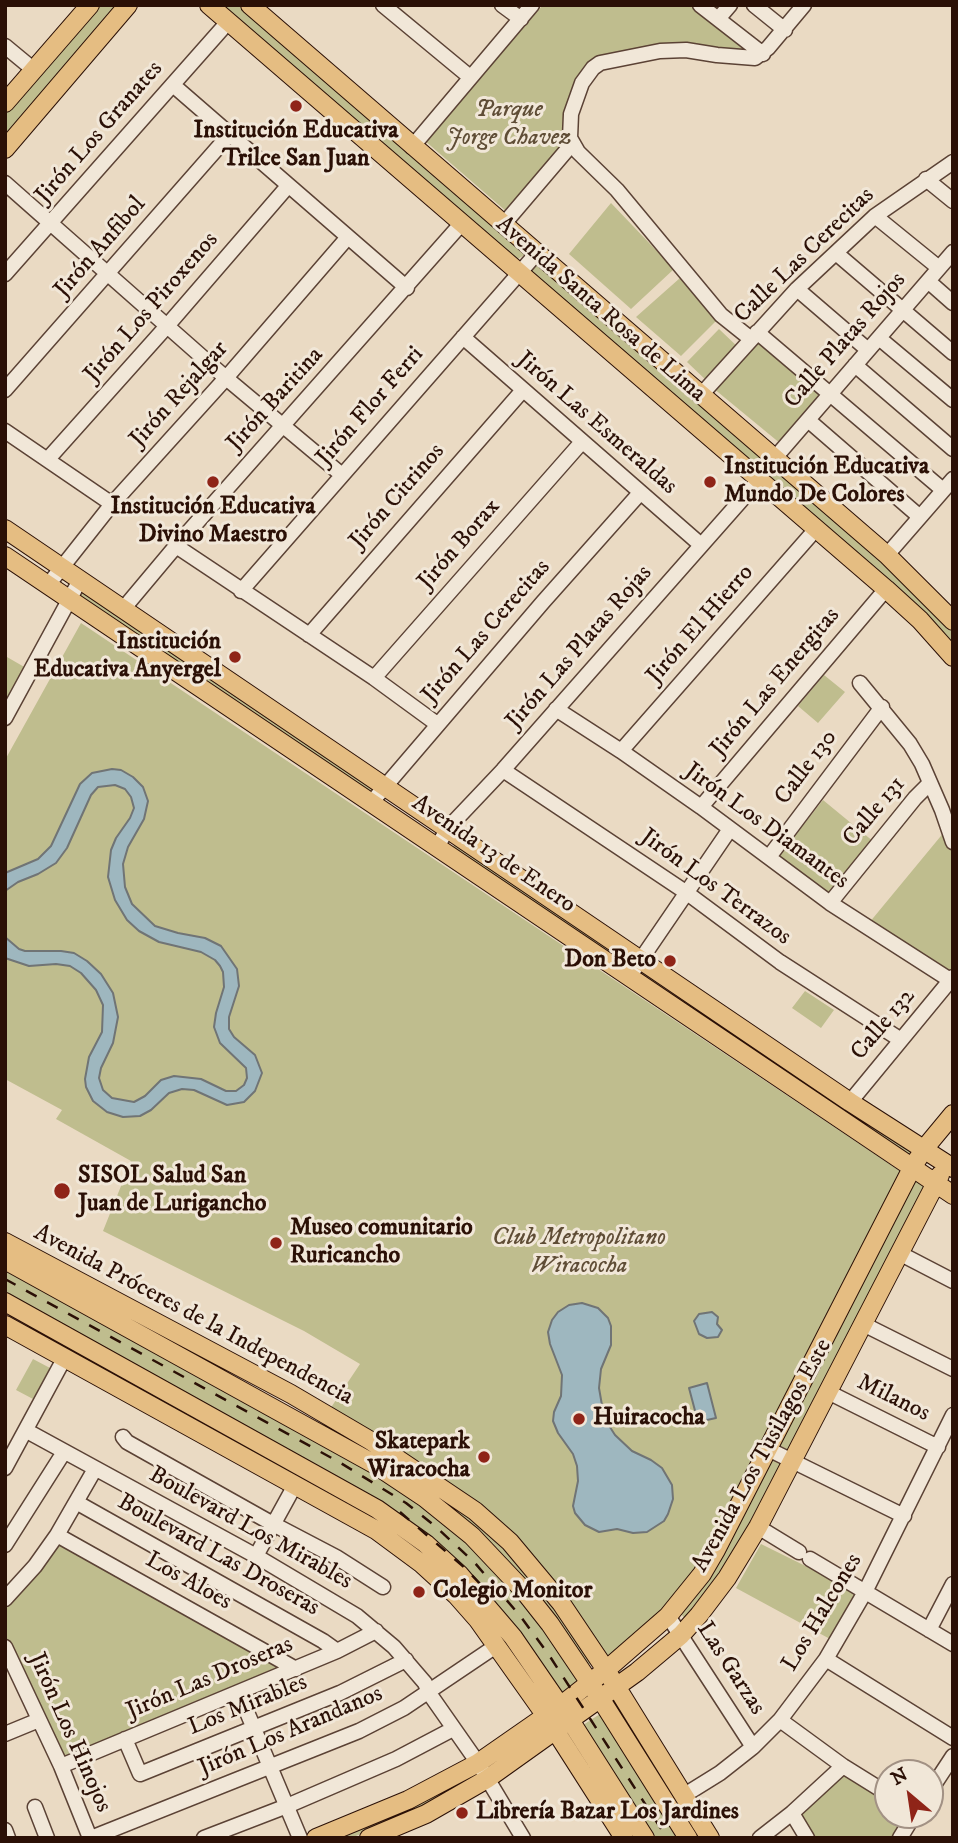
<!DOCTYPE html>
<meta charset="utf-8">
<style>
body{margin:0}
#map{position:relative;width:958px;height:1843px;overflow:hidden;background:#eadac3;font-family:"IM FELL DW Pica",serif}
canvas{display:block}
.frame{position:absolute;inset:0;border:7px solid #2b1006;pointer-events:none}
.north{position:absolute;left:874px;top:1759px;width:70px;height:70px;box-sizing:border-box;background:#f1e7d8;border:2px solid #a29184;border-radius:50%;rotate:331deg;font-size:19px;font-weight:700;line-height:28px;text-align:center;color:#2b1006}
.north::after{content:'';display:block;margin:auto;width:24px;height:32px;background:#8f2418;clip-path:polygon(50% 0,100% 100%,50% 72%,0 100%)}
</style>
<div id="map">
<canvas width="958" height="1843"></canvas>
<div class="frame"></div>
<div class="north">N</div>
</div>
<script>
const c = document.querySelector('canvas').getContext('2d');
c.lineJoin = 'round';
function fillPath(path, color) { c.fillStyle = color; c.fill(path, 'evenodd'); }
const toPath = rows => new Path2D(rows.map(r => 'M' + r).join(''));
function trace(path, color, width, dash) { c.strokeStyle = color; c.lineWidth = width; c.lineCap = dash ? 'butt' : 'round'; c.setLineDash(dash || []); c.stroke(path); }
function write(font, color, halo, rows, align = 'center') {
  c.font = font + ' "IM FELL DW Pica",serif'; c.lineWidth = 6; c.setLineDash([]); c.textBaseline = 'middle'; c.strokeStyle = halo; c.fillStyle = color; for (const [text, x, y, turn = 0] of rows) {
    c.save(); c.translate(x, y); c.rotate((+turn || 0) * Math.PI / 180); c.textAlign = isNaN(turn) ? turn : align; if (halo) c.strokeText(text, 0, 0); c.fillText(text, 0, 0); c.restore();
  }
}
fillPath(toPath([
 [98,5,117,5,5,136,5,113],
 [219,5,241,5,523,251,524,255,515,261],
 [543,5,695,5,753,52,686,48,598,60,578,81,565,108,563,120,568,138,507,212,424,140],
 [611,203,674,269,631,309,569,254],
 [536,263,872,550,953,628,953,652,529,270],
 [680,278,716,321,681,356,636,317],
 [719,329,740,349,708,382,687,362],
 [759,337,823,394,781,444,713,388],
 [80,588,376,784,370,792,75,595],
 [81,623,900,1171,691,1577,673,1602,630,1641,606,1658,520,1545,330,1409,360,1364,304,1331,103,1231,131,1161,56,1119,62,1110,5,1079,5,760],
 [7,657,26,668,5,704,5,659],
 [824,675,845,692,818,723,798,706],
 [823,800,874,842,832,895,779,856],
 [945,831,953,857,953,972,951,975,869,923],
 [455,843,629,958,624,964,452,849],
 [640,967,913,1148,911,1157,639,978],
 [805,991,834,1010,821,1028,792,1008],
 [915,1176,927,1184,789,1448,786,1450,777,1446],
 [5,1266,377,1472,450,1525,537,1618,583,1680,561,1696,455,1564,5,1296],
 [33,1359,50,1368,33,1399,16,1390],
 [325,1420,455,1498,538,1579,595,1666,586,1663,528,1582,476,1529,322,1426],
 [770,1458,779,1462,781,1466,736,1556,686,1620,677,1609],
 [59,1541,288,1668,62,1759,5,1638,5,1603],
 [761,1544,858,1592,830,1639,736,1588],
 [603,1712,683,1838,651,1838,580,1727],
 [844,1772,888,1799,888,1815,906,1815,891,1838,813,1838,798,1813],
 [470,1774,473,1778,412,1813,351,1838,325,1838]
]), '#bfbd8e');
const water = toPath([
 [112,769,121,770,133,777,143,787,148,801,144,819,128,847,123,864,125,887,132,904,155,926,178,933,205,938,221,946,237,969,239,986,229,1017,229,1029,234,1037,255,1055,262,1073,255,1091,244,1102,227,1105,194,1090,182,1089,169,1093,151,1110,140,1116,123,1117,107,1112,93,1101,86,1087,85,1079,89,1057,102,1032,103,1005,96,990,81,973,70,966,56,964,29,966,5,958,5,937,19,949,25,951,61,951,74,953,87,961,101,974,113,993,118,1017,113,1043,101,1068,99,1078,103,1090,112,1098,134,1102,145,1096,161,1080,174,1076,201,1079,226,1091,236,1091,244,1085,247,1078,246,1068,220,1043,214,1027,216,1013,224,987,223,972,220,966,215,960,201,952,159,942,139,931,127,920,115,900,108,877,111,850,116,838,130,818,134,808,131,797,125,789,115,785,98,787,91,795,67,848,56,863,38,874,18,882,5,891,5,873,38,859,51,846,80,784,92,773,112,769],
 [582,1303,598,1308,608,1318,611,1326,611,1345,601,1369,599,1388,603,1411,608,1424,615,1435,632,1451,651,1460,662,1468,672,1485,673,1499,668,1514,664,1521,647,1532,633,1533,617,1529,599,1532,585,1525,575,1513,573,1506,578,1481,577,1466,573,1454,558,1433,553,1421,554,1412,561,1396,562,1375,550,1344,548,1332,552,1320,558,1312,569,1305,582,1303],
 [712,1312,718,1317,717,1324,722,1330,718,1337,707,1338,699,1334,694,1321,699,1314,712,1312],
 [707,1383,716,1418,698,1422,689,1388,707,1383]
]);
fillPath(water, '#9eb7bf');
trace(water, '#707475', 2);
const minor = toPath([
 [383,5,470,77],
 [502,5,521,19],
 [700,5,763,54],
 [754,5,785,30],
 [718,19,730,5],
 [5,46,34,70],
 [173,85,407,288],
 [412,147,532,5],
 [926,179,953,201],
 [5,183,226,378,342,475],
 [875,216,939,268],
 [503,225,572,144],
 [836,253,953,353],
 [5,274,228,22],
 [928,281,953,303],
 [797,289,868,350],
 [757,332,943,490],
 [463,337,701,545],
 [879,338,953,400],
 [751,339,721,315,617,190,578,152,570,138,571,114,582,83,593,68,600,63,660,51,686,50,717,55,755,58,768,48,804,5],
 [855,365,953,449],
 [5,390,229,135],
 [700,396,797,289,875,216,953,162],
 [808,420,920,517],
 [5,431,112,504],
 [48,459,167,326,288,186],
 [774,459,953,252],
 [176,546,374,678,437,724],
 [887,555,953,479],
 [48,585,112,504,226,378,348,237],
 [241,591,536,254],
 [124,608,176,546,462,223],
 [309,635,523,390],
 [374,678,581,443],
 [860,683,910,744,922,764,942,810,953,842],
 [556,709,621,751,701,807,830,903,950,980],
 [5,718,80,580],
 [621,751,816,529],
 [503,770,687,893,780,962,901,1040],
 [371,803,543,602,640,493],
 [701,807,886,589],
 [437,847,448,828,503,770,759,480],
 [769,857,882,707],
 [830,903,915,798,930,783],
 [629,977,730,829],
 [850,1102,953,977],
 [899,1253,953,1281],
 [863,1324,953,1369],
 [828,1392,938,1447],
 [27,1431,256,1556,357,1616,394,1647,425,1683,429,1693,478,1763,523,1838],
 [123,1437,127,1442,273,1524,336,1557,383,1587],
 [768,1449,904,1516],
 [5,1468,65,1357],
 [76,1502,323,1641,337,1651],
 [758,1527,799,1552],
 [57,1535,296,1669],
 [5,1545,64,1452],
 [256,1556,295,1485],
 [810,1559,953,1644],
 [5,1599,35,1566,57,1535,95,1469],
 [668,1616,753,1747],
 [929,1630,953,1584],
 [5,1647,61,1766,90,1838],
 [826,1659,953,1738],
 [239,1693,300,1838],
 [780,1720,843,1766,888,1794],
 [5,1734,39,1720],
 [125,1739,140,1774,340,1693,406,1660],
 [61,1766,337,1651,376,1631],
 [930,1791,953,1756],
 [683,1796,720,1773,753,1747,780,1720,826,1659,865,1592,953,1415],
 [35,1807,47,1838],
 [792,1813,807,1838],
 [5,1830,8,1838],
 [91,1838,359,1731,404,1708,496,1646],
 [204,1838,287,1806,396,1759,453,1729],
 [760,1838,792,1813,843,1766],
 [900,1838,914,1815]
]);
const major = toPath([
 [209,5,886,589,920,620,953,657],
 [250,5,887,555,953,621],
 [5,103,90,5],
 [5,149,128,5],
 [5,529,850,1102,953,1168],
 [5,556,953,1195],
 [5,1242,291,1394,371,1441,475,1511,510,1542,561,1603,606,1670,710,1838],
 [5,1260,374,1464,425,1498,472,1536,524,1591,550,1624,600,1698,688,1838],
 [5,1302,377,1509,426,1544,460,1575,513,1637,570,1720,645,1838],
 [5,1325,376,1530,422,1564,456,1595,478,1620,546,1716,624,1838],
 [316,1838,408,1800,478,1763,560,1706,606,1670,668,1616,702,1574,716,1550,912,1168,924,1149,953,1114],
 [369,1838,426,1814,487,1779,637,1672,681,1635,699,1615,727,1578,758,1527,940,1175]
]);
trace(minor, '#5b4235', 17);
trace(major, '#2b1006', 20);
trace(minor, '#f1e7d8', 14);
trace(major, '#e5bd82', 18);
trace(toPath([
 [5,1279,339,1462,406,1503,435,1526,475,1563,521,1617,549,1655,667,1838],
 [400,1512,465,1568,486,1590]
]), '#2b1006', 2.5, [12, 12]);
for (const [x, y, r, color] of [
 [296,106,7,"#8f2418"],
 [213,482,7,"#8f2418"],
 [710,482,7,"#8f2418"],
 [235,657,7,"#8f2418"],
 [670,961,7,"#8f2418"],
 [62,1191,9,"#8f2418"],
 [276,1243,7,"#8f2418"],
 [579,1419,7,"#8f2418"],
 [484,1457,7,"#8f2418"],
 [419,1592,7,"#8f2418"],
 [462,1813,7,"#8f2418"]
]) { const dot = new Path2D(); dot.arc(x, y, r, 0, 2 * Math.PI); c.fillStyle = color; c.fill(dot); trace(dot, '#f1e7d8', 2.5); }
write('italic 24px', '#5f4d36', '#f1e7d8', [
 ["Parque",509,111],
 ["Jorge Chavez",509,139],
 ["Club Metropolitano",579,1239],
 ["Wiracocha",579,1267]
]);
write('bold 24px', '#2b1006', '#f1e7d8', [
 ["Institución Educativa",296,132,"center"],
 ["Trilce San Juan",296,160,"center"],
 ["Institución Educativa",724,468],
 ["Mundo De Colores",724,496],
 ["Institución Educativa",213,508,"center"],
 ["Divino Maestro",213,536,"center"],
 ["Institución",221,643,"right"],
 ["Educativa Anyergel",221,671,"right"],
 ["Don Beto",656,961,"right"],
 ["SISOL Salud San",78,1177],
 ["Juan de Lurigancho",78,1205],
 ["Museo comunitario",290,1229],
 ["Ruricancho",290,1257],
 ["Huiracocha",593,1419],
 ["Skatepark",470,1443,"right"],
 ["Wiracocha",470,1471,"right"],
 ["Colegio Monitor",433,1592],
 ["Librería Bazar Los Jardines",476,1813]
], 'left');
write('24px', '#2b1006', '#f1e7d8', [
 ["Jirón Los Granates",100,133,-49],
 ["Jirón Anfibol",101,248,-49],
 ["Calle Las Cerecitas",805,256,-44],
 ["Jirón Los Piroxenos",152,308,-49],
 ["Avenida Santa Rosa de Lima",600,310,41],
 ["Calle Platas Rojos",846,341,-49],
 ["Jirón Rejalgar",180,395,-48],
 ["Jirón Baritina",276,400,-48],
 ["Jirón Flor Ferri",371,407,-49],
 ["Jirón Las Esmeraldas",596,424,41],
 ["Jirón Citrinos",398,497,-49],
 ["Jirón Borax",460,545,-49],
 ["Jirón El Hierro",701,625,-49],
 ["Jirón Las Cerecitas",487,632,-49],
 ["Jirón Las Platas Rojas",580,648,-49],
 ["Jirón Las Energitas",776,683,-50],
 ["Calle 130",807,768,-53],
 ["Calle 131",875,812,-50],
 ["Jirón Los Diamantes",766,827,36],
 ["Avenida 13 de Enero",493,855,34],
 ["Jirón Los Terrazos",715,888,36],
 ["Calle 132",884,1025,-50],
 ["Avenida Próceres de la Independencia",193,1316,28],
 ["Milanos",893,1399,26],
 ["Avenida Los Tusilagos Este",763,1456,-61],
 ["Boulevard Los Mirables",250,1529,29],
 ["Boulevard Las Droseras",218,1556,29],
 ["Los Aloes",188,1582,29],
 ["Los Halcones",823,1613,-59],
 ["Las Garzas",730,1669,57],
 ["Jirón Las Droseras",210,1679,-23],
 ["Los Mirables",248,1706,-22],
 ["Jirón Los Arandanos",291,1732,-23],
 ["Jirón Los Hinojos",69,1733,66]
]);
</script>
